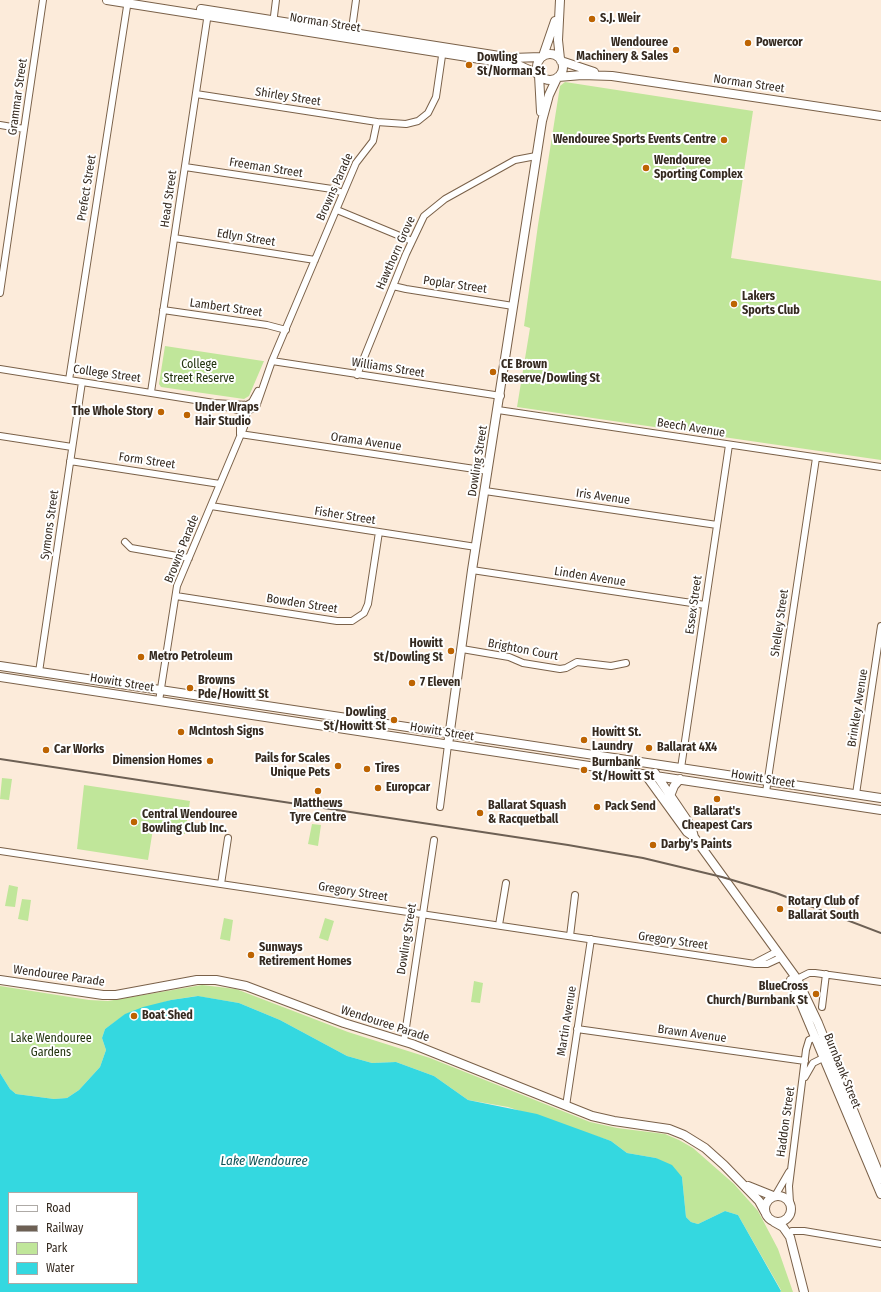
<!DOCTYPE html>
<style>
body{margin:0}
#map{position:relative;width:881px;height:1292px;overflow:hidden;background:#fcebda;font-family:"Fira Sans Condensed",sans-serif}
canvas{display:block}
.legend{position:absolute;left:8px;top:1192px;width:130px;height:92px;box-sizing:border-box;background:#fff;border:1px solid #aeaaa6;margin:0;padding:5px 7px;list-style:none;font-size:12px;color:#352a20}
.legend li{display:flex;align-items:center;gap:8px;height:20px}
.legend b{width:20px;border:1px solid #aeaaa6}
</style>
<div id="map">
<canvas width="881" height="1292"></canvas>
<ul class="legend">
<li><b style="height:5px;background:#fff"></b>Road</li>
<li><b style="height:5px;background:#6d6054"></b>Railway</li>
<li><b style="height:11px;background:#c0e69a"></b>Park</li>
<li><b style="height:11px;background:#34d8e0"></b>Water</li>
</ul>
</div>
<script>
const c = document.querySelector('canvas').getContext('2d');
c.lineJoin = 'round';
function fillPath(path, color) { c.fillStyle = color; c.fill(path, 'evenodd'); }
const toPath = rows => new Path2D(rows.map(r => 'M' + r).join(''));
function trace(path, color, width, dash) { c.strokeStyle = color; c.lineWidth = width; c.lineCap = dash ? 'butt' : 'round'; c.setLineDash(dash || []); c.stroke(path); }
function write(font, color, halo, rows, align = 'center') {
  c.font = font + ' "Fira Sans Condensed",sans-serif'; c.lineWidth = 4; c.setLineDash([]); c.textBaseline = 'middle'; c.strokeStyle = halo; c.fillStyle = color; for (const [text, x, y, turn = 0] of rows) {
    c.save(); c.translate(x, y); c.rotate((+turn || 0) * Math.PI / 180); c.textAlign = isNaN(turn) ? turn : align; if (halo) c.strokeText(text, 0, 0); c.fillText(text, 0, 0); c.restore();
  }
}
fillPath(toPath([
 [565,82,753,111,731,258,881,281,881,460,517,407,530,328,524,326,538,225,560,86],
 [165,346,263,361,264,361,249,396,244,399,161,387,159,384],
 [2,778,12,779,9,800,0,799],
 [84,785,190,801,185,834,153,829,148,860,77,849],
 [312,824,321,825,318,846,308,844],
 [9,885,18,887,15,907,5,906],
 [22,899,31,900,28,921,18,919],
 [224,918,233,920,230,941,220,939],
 [325,918,334,921,328,941,319,938],
 [474,981,483,983,480,1003,471,1002],
 [202,985,236,989,348,1032,430,1058,590,1122,617,1128,665,1134,679,1140,693,1148,734,1184,758,1211,778,1249,793,1292,780,1292,781,1290,738,1215,725,1211,698,1224,691,1222,686,1217,682,1177,656,1158,627,1153,611,1141,508,1107,468,1100,434,1076,396,1062,372,1063,347,1056,280,1020,239,1003,197,996,171,1000,126,1014,105,1029,102,1038,106,1050,100,1067,79,1090,67,1098,54,1099,16,1094,10,1089,0,1073,0,986,89,1000,108,1001]
]), '#c0e69a');
fillPath(toPath([
 [198,996,239,1003,280,1020,347,1056,372,1063,396,1062,434,1076,468,1100,537,1114,611,1141,627,1153,656,1158,672,1165,682,1177,686,1217,691,1222,698,1224,725,1211,738,1215,781,1291,780,1292,0,1292,0,1073,10,1089,16,1094,54,1099,67,1098,79,1090,100,1067,106,1050,102,1038,105,1029,125,1014,143,1007,171,1000],
 [9,1193,137,1193,137,1283,9,1283]
]), '#34d8e0');
const street = toPath([
 [273,24,276,0],
 [351,36,356,0],
 [196,94,377,122],
 [0,125,24,129],
 [185,167,332,189,343,193],
 [337,210,412,241],
 [174,238,315,260],
 [393,286,406,289,513,306],
 [0,293,43,0],
 [163,310,267,325,286,330],
 [272,361,501,396],
 [0,369,214,403,247,405,252,402,258,391],
 [357,375,406,254,424,216,445,199,515,160,536,156],
 [69,380,128,0],
 [151,392,208,13],
 [210,403,245,412,256,407,272,361,356,163,373,141,377,122,406,124,418,121,428,113,436,97,443,49],
 [498,410,881,467],
 [240,434,488,471],
 [240,434,240,425,243,408],
 [0,436,72,447],
 [70,461,220,484],
 [485,491,717,525],
 [211,506,476,547],
 [125,542,131,548,189,558],
 [472,570,705,605],
 [176,596,337,621,352,621,364,613,368,604,379,532],
 [462,649,509,657,523,663,560,669,566,668,577,662,611,666,626,663],
 [39,672,82,382],
 [159,701,177,586,244,427,247,411,244,405],
 [681,768,729,445],
 [766,792,816,458],
 [856,794,881,626],
 [440,807,448,745],
 [0,851,755,964,767,964,780,958],
 [221,884,228,838],
 [499,925,506,883],
 [570,936,575,895],
 [755,963,776,952],
 [797,979,809,973,815,973,881,982],
 [822,1007,826,974],
 [577,1029,805,1061],
 [404,1041,434,840],
 [805,1077,813,1063,825,1057],
 [566,1106,591,939],
 [775,1196,789,1172],
 [790,1203,789,1186,806,1050,809,1040,816,1037],
 [792,1231,804,1231,881,1244]
]);
const secondary = toPath([
 [107,0,518,65,538,74],
 [560,0,558,40,560,59],
 [201,9,512,58,541,57],
 '537 67a13 13 0 1 1 26 0a13 13 0 1 1-26 0Z',
 [543,56,555,21],
 [561,61,594,72],
 [539,75,541,112],
 [558,77,582,75,612,76,881,116],
 [0,666,881,798],
 [0,677,881,810],
 [448,745,472,570,542,121,549,95,557,78],
 [655,773,691,826,694,837],
 [645,774,687,832,694,837,797,979,818,1023,881,1179],
 [670,796,674,786,680,779],
 [0,980,103,995,116,995,197,980,216,980,246,986,344,1023,412,1044,592,1116,614,1121,669,1129,684,1135,705,1148,724,1165,759,1201,765,1212],
 [791,980,881,1194],
 [748,1186,773,1196],
 '765 1209a13 13 0 1 1 26 0a13 13 0 1 1-26 0Z',
 [774,1222,783,1227,790,1237,804,1292]
]);
trace(street, '#7a6149', 8);
trace(secondary, '#7a6149', 10);
trace(street, '#fff', 6);
trace(secondary, '#fff', 8);
trace(toPath([
 [0,759,568,845,643,858,722,877,776,893,881,933]
]), '#6d6054', 2);
for (const [x, y, r, color] of [
 [592,19,4,"#bd6402"],
 [748,43,4,"#bd6402"],
 [676,50,4,"#bd6402"],
 [469,65,4,"#bd6402"],
 [724,140,4,"#bd6402"],
 [646,168,4,"#bd6402"],
 [734,304,4,"#bd6402"],
 [493,372,4,"#bd6402"],
 [161,412,4,"#bd6402"],
 [187,415,4,"#bd6402"],
 [451,651,4,"#bd6402"],
 [141,657,4,"#bd6402"],
 [412,683,4,"#bd6402"],
 [190,688,4,"#bd6402"],
 [394,720,4,"#bd6402"],
 [181,732,4,"#bd6402"],
 [584,740,4,"#bd6402"],
 [649,748,4,"#bd6402"],
 [46,750,4,"#bd6402"],
 [210,761,4,"#bd6402"],
 [338,766,4,"#bd6402"],
 [367,769,4,"#bd6402"],
 [584,770,4,"#bd6402"],
 [378,788,4,"#bd6402"],
 [318,791,4,"#bd6402"],
 [717,799,4,"#bd6402"],
 [597,807,4,"#bd6402"],
 [480,813,4,"#bd6402"],
 [134,822,4,"#bd6402"],
 [653,845,4,"#bd6402"],
 [780,909,4,"#bd6402"],
 [251,955,4,"#bd6402"],
 [816,994,4,"#bd6402"],
 [134,1016,4,"#bd6402"]
]) { const dot = new Path2D(); dot.arc(x, y, r, 0, 2 * Math.PI); c.fillStyle = color; c.fill(dot); trace(dot, '#fff', 1.5); }
write('bold 12px', '#352a20', '#fff', [
 ["S.J. Weir",600,19],
 ["Wendouree",668,43,"right"],
 ["Machinery & Sales",668,57,"right"],
 ["Powercor",756,43],
 ["Dowling",477,58],
 ["St/Norman St",477,72],
 ["Wendouree Sports Events Centre",716,140,"right"],
 ["Wendouree",654,161],
 ["Sporting Complex",654,175],
 ["Lakers",742,297],
 ["Sports Club",742,311],
 ["CE Brown",501,365],
 ["Reserve/Dowling St",501,379],
 ["Under Wraps",195,408],
 ["Hair Studio",195,422],
 ["The Whole Story",153,412,"right"],
 ["Howitt",443,644,"right"],
 ["St/Dowling St",443,658,"right"],
 ["Metro Petroleum",149,657],
 ["Browns",198,681],
 ["Pde/Howitt St",198,695],
 ["7 Eleven",420,683],
 ["Dowling",386,713,"right"],
 ["St/Howitt St",386,727,"right"],
 ["McIntosh Signs",189,732],
 ["Howitt St.",592,733],
 ["Laundry",592,747],
 ["Ballarat 4X4",657,748],
 ["Car Works",54,750],
 ["Pails for Scales",330,759,"right"],
 ["Unique Pets",330,773,"right"],
 ["Dimension Homes",202,761,"right"],
 ["Burnbank",592,763],
 ["St/Howitt St",592,777],
 ["Tires",375,769],
 ["Europcar",386,788],
 ["Matthews",318,804,"center"],
 ["Tyre Centre",318,818,"center"],
 ["Ballarat Squash",488,806],
 ["& Racquetball",488,820],
 ["Pack Send",605,807],
 ["Ballarat's",717,812,"center"],
 ["Cheapest Cars",717,826,"center"],
 ["Central Wendouree",142,815],
 ["Bowling Club Inc.",142,829],
 ["Darby's Paints",661,845],
 ["Rotary Club of",788,902],
 ["Ballarat South",788,916],
 ["Sunways",259,948],
 ["Retirement Homes",259,962],
 ["BlueCross",808,987,"right"],
 ["Church/Burnbank St",808,1001,"right"],
 ["Boat Shed",142,1016]
], 'left');
write('12px', '#352a20', '#fff', [
 ["Norman Street",325,23,9],
 ["Norman Street",749,84,8],
 ["Grammar Street",18,97,-82],
 ["Shirley Street",288,97,9],
 ["Freeman Street",266,168,9],
 ["Browns Parade",335,187,-66],
 ["Prefect Street",87,188,-81],
 ["Head Street",169,199,-82],
 ["Edlyn Street",246,238,9],
 ["Hawthorn Grove",396,253,-66],
 ["Poplar Street",455,285,8],
 ["Lambert Street",226,308,8],
 ["Williams Street",388,368,9],
 ["College Street",107,374,8],
 ["Beech Avenue",691,428,9],
 ["Orama Avenue",366,442,8],
 ["Form Street",147,461,8],
 ["Dowling Street",478,461,-81],
 ["Iris Avenue",603,497,8],
 ["Fisher Street",345,516,9],
 ["Symons Street",50,525,-82],
 ["Browns Parade",182,549,-68],
 ["Linden Avenue",590,577,9],
 ["Bowden Street",302,604,9],
 ["Essex Street",694,605,-82],
 ["Shelley Street",780,623,-82],
 ["Brighton Court",523,650,11],
 ["Howitt Street",122,683,9],
 ["Brinkley Avenue",858,708,-81],
 ["Howitt Street",442,732,9],
 ["Howitt Street",763,779,9],
 ["Gregory Street",353,892,9],
 ["Dowling Street",407,939,-81],
 ["Gregory Street",673,941,8],
 ["Wendouree Parade",59,976,8],
 ["Martin Avenue",567,1021,-81],
 ["Wendouree Parade",385,1024,18],
 ["Brawn Avenue",692,1034,8],
 ["Burnbank Street",842,1071,68],
 ["Haddon Street",786,1122,-82]
]);
write('12px', '#23340f', '#fff', [
 ["College",199,365],
 ["Street Reserve",199,379],
 ["Lake Wendouree",51,1039],
 ["Gardens",51,1053]
]);
write('italic 13px', '#0d5155', '#fff', [
 ["Lake Wendouree",264,1161]
]);
</script>
